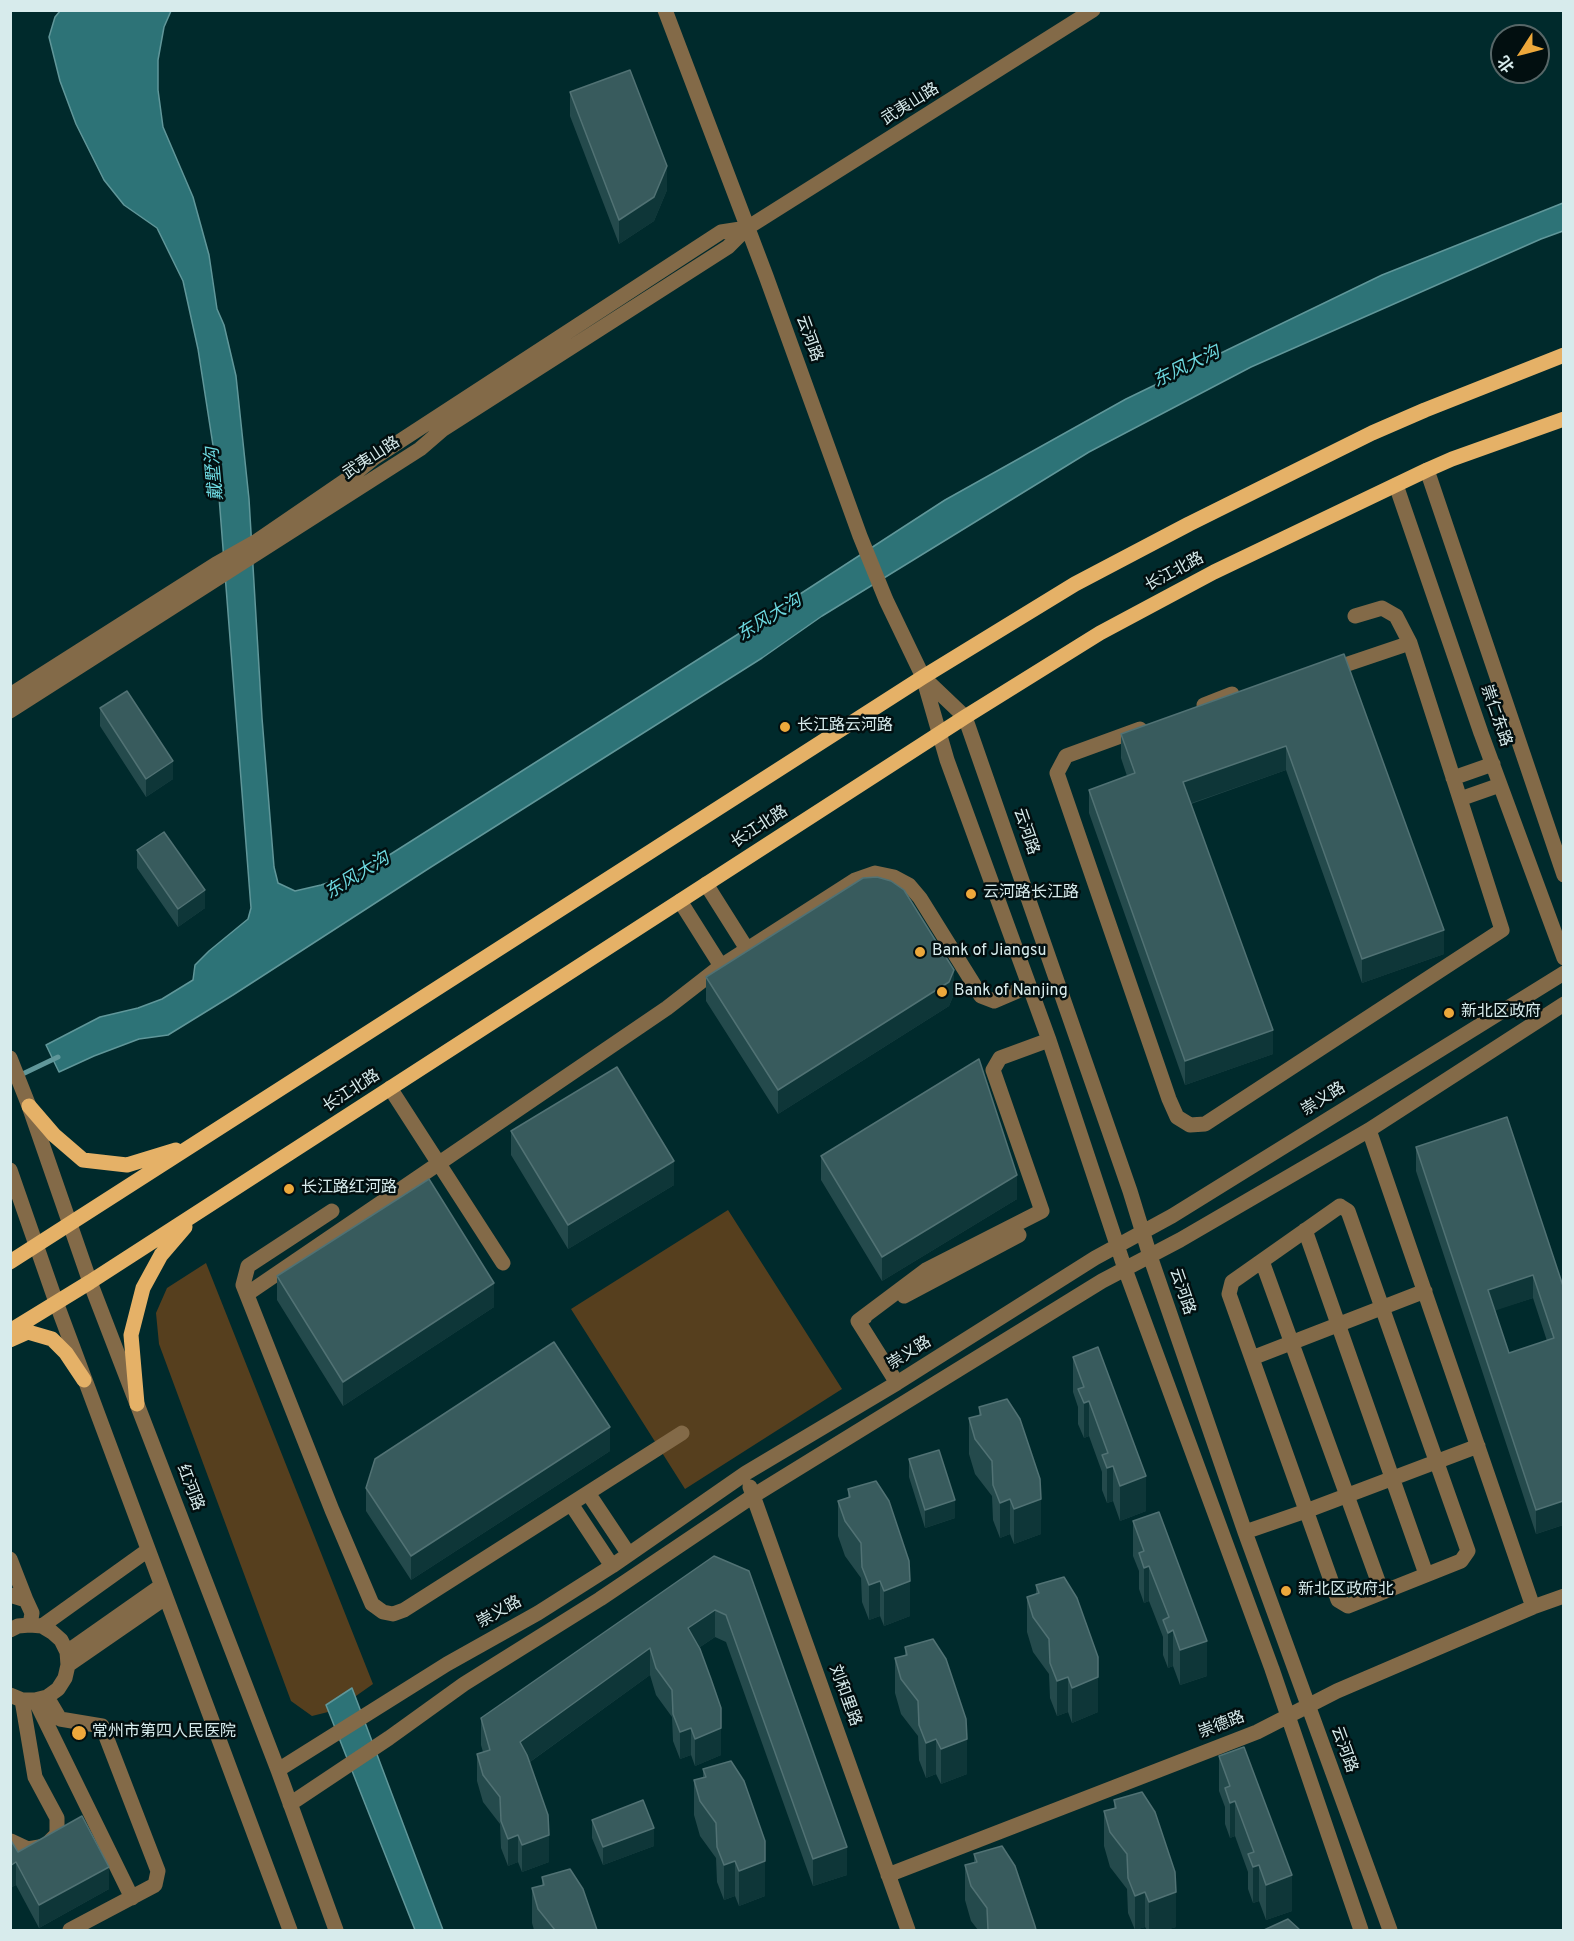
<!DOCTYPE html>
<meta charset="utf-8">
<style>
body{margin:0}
#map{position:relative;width:1574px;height:1941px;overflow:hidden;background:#002a2c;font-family:Overpass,"Noto Sans SC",sans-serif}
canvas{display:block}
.frame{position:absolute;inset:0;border:12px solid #d7ebec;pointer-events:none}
.north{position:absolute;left:1490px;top:24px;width:60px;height:60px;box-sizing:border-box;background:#020f10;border:2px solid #576768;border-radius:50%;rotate:234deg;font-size:16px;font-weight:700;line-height:24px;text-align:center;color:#d7ebec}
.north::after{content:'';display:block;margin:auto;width:21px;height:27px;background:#eda83b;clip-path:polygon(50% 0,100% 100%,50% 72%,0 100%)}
</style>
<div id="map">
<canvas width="1574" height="1941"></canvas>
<div class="frame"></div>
<div class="north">北</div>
</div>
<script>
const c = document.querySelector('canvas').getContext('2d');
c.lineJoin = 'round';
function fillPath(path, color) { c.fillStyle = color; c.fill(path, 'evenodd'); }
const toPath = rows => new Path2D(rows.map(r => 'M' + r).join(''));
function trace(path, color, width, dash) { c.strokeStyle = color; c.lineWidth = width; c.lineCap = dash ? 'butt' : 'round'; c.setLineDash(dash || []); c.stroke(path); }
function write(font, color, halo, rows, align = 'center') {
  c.font = font + ' Overpass,"Noto Sans SC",sans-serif'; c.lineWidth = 5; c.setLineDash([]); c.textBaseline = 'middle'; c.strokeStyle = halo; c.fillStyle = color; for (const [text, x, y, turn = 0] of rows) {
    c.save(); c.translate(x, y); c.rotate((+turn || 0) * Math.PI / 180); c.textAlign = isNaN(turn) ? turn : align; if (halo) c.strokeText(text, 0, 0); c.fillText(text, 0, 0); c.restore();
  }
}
fillPath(toPath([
 [728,1210,842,1389,685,1489,571,1309],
 [206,1263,373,1684,336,1710,312,1716,291,1701,159,1344,156,1313,167,1288]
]), '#563f1e');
const water = toPath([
 [60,11,171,11,164,27,158,60,158,90,163,127,193,197,209,255,217,309,224,325,236,376,249,499,262,718,274,867,278,883,295,891,321,885,364,871,743,631,945,500,1126,399,1382,275,1563,203,1563,231,1541,239,1251,367,1089,452,822,616,762,658,431,867,233,995,168,1035,139,1039,94,1056,59,1072,46,1045,100,1017,138,1008,162,999,193,980,195,965,209,951,248,919,251,908,217,471,198,349,183,281,157,228,124,205,104,180,76,124,60,81,49,37,55,17,60,11],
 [352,1688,443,1930,415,1930,326,1705,352,1688]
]);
fillPath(water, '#2d7377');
trace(water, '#60979a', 1.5);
trace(toPath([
 [10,1080,58,1057]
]), '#60979a', 5);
trace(toPath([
 [665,10,766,276,860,536,886,600,923,677,947,760,1049,1040,1125,1269,1272,1669,1361,1930],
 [1427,470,1564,875],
 [1396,485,1481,733,1564,958],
 [1330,670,1410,643],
 [923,677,965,717,1130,1191,1150,1256,1245,1532,1390,1930],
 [10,695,216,564,257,541,352,476,374,458,721,232,747,228],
 [1204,705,1232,694],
 [10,711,420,449,442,430,728,247,747,228,1093,10],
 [1140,729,1066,756,1057,773,1169,1099,1177,1117,1190,1125,1205,1124,1502,930,1410,643,1396,616,1382,608,1355,616],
 [1453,778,1493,764],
 [1460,799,1500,785],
 [706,884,747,949],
 [680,901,721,966],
 [10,1058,29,1106,90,1282,278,1770,336,1930],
 [390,1088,503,1263],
 [1369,1130,1533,1607],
 [10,1170,56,1302,290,1930],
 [1340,1206,1348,1211,1468,1551,1461,1561,1348,1606,1338,1600,1229,1294,1232,1282,1340,1206],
 [332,1211,248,1266,243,1285,332,1510,372,1604,383,1612,393,1614,404,1610,682,1433],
 [1305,1230,1426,1574],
 [1262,1261,1382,1592],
 [247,1294,667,1008,721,966,855,880,875,873,894,877,909,885,920,898,981,996,994,1001,1029,986],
 [904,1296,1019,1235],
 [865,1317,858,1321,897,1383],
 [858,1321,926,1270,1042,1211,993,1070,1000,1058,1049,1040],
 [1252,1358,1425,1291],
 [750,1487,908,1930],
 [588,1493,628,1553],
 [571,1504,612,1566],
 [1245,1532,1306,1511,1478,1446],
 [10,1559,26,1600],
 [10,1595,26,1600,32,1613,30,1625],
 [42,1626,148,1550],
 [10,1630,18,1626,30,1625,42,1626,52,1632,61,1640,67,1652,68,1665,65,1678,58,1689,47,1697,35,1700,22,1700,10,1695],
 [67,1652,161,1586],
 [68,1665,165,1598],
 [47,1697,60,1719,102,1726,158,1871,155,1885,70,1930],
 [35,1700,132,1898],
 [278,1770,447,1664,538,1613,612,1566,746,1473,897,1383,1095,1258,1172,1216,1564,973],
 [290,1804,389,1738,464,1684,600,1599,753,1496,1102,1281,1180,1240,1369,1130,1564,1004],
 [11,1841,28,1849,45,1846,57,1834,57,1818,35,1777,22,1700],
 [888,1875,1257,1732,1337,1691,1533,1607,1564,1596]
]), '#836a48', 15);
trace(toPath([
 [29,1106,54,1135,83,1160,127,1165,176,1150],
 [10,1262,923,677,1075,584,1189,524,1372,433,1425,410,1564,355],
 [10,1331,90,1282,965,717,1100,633,1214,572,1427,470,1452,459,1564,419],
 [10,1340,28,1332,52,1339,66,1353,84,1380],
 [137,1404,131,1335,143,1288,161,1255,185,1227]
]), '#e5b167', 15);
fillPath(toPath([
 [570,92,667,190,654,221,619,244,570,116],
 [1344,654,1444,954,1362,983,1286,770,1191,804,1273,1054,1185,1085,1089,813,1089,790,1127,776,1121,758,1121,734],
 [100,708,173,779,146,797,100,726],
 [137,850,205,908,178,927,137,868],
 [706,977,954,994,949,1006,778,1114,706,1001],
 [511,1131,674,1185,568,1249,511,1155],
 [1416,1147,1563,1286,1563,1525,1536,1534,1416,1171],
 [1533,1298,1547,1341,1509,1353,1495,1310],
 [821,1156,1017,1199,882,1281,821,1180],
 [277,1276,494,1307,343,1406,277,1300],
 [1073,1357,1146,1511,1120,1521,1113,1501,1107,1503,1102,1490,1102,1472,1089,1436,1084,1438,1078,1424,1078,1407,1073,1392],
 [979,1407,1041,1534,1014,1544,1010,1534,1000,1538,993,1520,992,1496,975,1474,969,1454,969,1418,979,1416],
 [610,1451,411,1580,366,1511,366,1488],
 [909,1459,955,1518,925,1528,909,1477],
 [848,1489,910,1616,884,1626,880,1616,869,1620,862,1602,861,1578,845,1556,838,1536,838,1501,848,1498],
 [1133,1521,1207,1676,1180,1685,1173,1666,1168,1668,1163,1655,1163,1637,1149,1601,1144,1603,1139,1589,1139,1571,1133,1556],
 [714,1556,847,1875,813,1886,726,1642,715,1637,700,1647,721,1755,695,1766,691,1755,680,1759,673,1741,672,1717,656,1695,650,1675,530,1762,549,1862,522,1872,518,1862,508,1866,501,1848,500,1824,483,1802,477,1781,477,1754,483,1752,481,1745,481,1718],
 [1036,1585,1098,1712,1072,1723,1068,1712,1057,1716,1050,1698,1049,1674,1033,1652,1027,1632,1027,1597,1036,1594],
 [905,1647,967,1774,941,1784,936,1774,926,1778,919,1760,918,1736,901,1714,895,1693,895,1658,905,1655],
 [1219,1756,1292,1911,1266,1920,1259,1901,1253,1903,1248,1889,1248,1872,1235,1836,1230,1838,1225,1824,1225,1807,1219,1791],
 [703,1769,765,1896,739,1906,735,1896,724,1900,717,1882,716,1858,700,1836,694,1815,694,1780,703,1777],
 [1114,1800,1176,1927,1166,1930,1147,1930,1145,1927,1135,1930,1128,1913,1127,1889,1110,1867,1104,1846,1104,1811,1114,1808],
 [592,1820,654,1846,603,1865,592,1838],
 [10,1839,18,1852,109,1889,39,1928,16,1885,10,1888],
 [974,1854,1036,1930,978,1930,971,1921,965,1900,965,1865,974,1862],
 [542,1877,597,1930,534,1930,532,1923,532,1888,542,1886]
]), '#244a4c');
fillPath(toPath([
 [667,166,667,190,654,221,619,244,619,220],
 [1286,746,1286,770,1183,806,1183,782],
 [173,761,173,779,146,797,146,779],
 [205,890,205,908,178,927,178,909],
 [1444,930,1444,954,1362,983,1362,959],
 [954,970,954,994,949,1006,778,1114,778,1090],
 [1273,1030,1273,1054,1185,1085,1185,1061],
 [674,1161,674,1185,568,1249,568,1225],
 [1017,1175,1017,1199,882,1281,882,1257],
 [1533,1275,1533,1298,1488,1313,1488,1290],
 [494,1283,494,1307,343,1406,343,1382],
 [1089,1401,1089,1436,1084,1438,1084,1403],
 [610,1427,610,1451,411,1580,411,1556],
 [1113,1466,1113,1501,1107,1503,1107,1468],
 [1146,1476,1146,1511,1120,1521,1120,1486],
 [1010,1499,1010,1534,1000,1538,1000,1503],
 [1041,1499,1041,1534,1014,1544,1014,1509],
 [955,1500,955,1518,925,1528,925,1510],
 [1563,1501,1563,1525,1536,1534,1536,1510],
 [1149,1566,1149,1601,1144,1603,1144,1568],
 [880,1581,880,1616,869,1620,869,1585],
 [910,1581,910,1616,884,1626,884,1591],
 [715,1610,715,1637,688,1655,688,1628],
 [1173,1630,1173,1666,1168,1668,1168,1633],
 [1207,1641,1207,1676,1180,1685,1180,1650],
 [650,1648,650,1675,520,1769,520,1742],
 [1068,1677,1068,1712,1057,1716,1057,1681],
 [1098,1677,1098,1712,1072,1723,1072,1688],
 [691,1728,691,1755,680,1759,680,1732],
 [721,1728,721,1755,695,1766,695,1739],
 [936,1739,936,1774,926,1778,926,1743],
 [967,1739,967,1774,941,1784,941,1749],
 [1235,1801,1235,1836,1230,1838,1230,1803],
 [654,1828,654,1846,603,1865,603,1847],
 [518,1835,518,1862,508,1866,508,1839],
 [549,1835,549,1862,522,1872,522,1845],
 [847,1847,847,1875,813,1886,813,1859],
 [735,1861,735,1896,724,1900,724,1865],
 [765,1861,765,1896,739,1906,739,1871],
 [16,1862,16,1885,10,1888,10,1866],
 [1259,1865,1259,1901,1253,1903,1253,1867],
 [109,1867,109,1889,39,1928,39,1905],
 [1292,1875,1292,1911,1266,1920,1266,1885],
 [1145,1892,1145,1927,1135,1930,1135,1896],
 [1176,1892,1176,1927,1166,1930,1149,1930,1149,1902]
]), '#0e3638');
const building = toPath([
 [630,70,667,166,654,197,619,220,570,92,630,70],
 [1344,654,1444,930,1362,959,1286,746,1183,782,1273,1030,1185,1061,1089,790,1135,773,1121,734,1344,654],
 [127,691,173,761,146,779,100,708,127,691],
 [164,832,205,890,178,909,137,850,164,832],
 [877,877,891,881,904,890,954,970,949,982,778,1090,706,977,863,878,877,877],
 [979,1059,1017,1175,882,1257,821,1156,979,1059],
 [617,1067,674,1161,568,1225,511,1131,617,1067],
 [1507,1117,1563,1286,1563,1501,1536,1510,1416,1147,1507,1117],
 [1533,1275,1554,1338,1509,1353,1488,1290,1533,1275],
 [429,1179,494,1283,343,1382,277,1276,429,1179],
 [554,1342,610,1427,411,1556,366,1488,375,1459,554,1342],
 [1098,1347,1146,1476,1120,1486,1113,1466,1107,1468,1102,1455,1108,1453,1089,1401,1084,1403,1078,1389,1084,1387,1073,1357,1098,1347],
 [1007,1399,1020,1419,1040,1479,1041,1499,1014,1509,1010,1499,1000,1503,993,1485,992,1461,975,1439,969,1418,981,1415,979,1407,1007,1399],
 [939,1450,955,1500,925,1510,909,1459,939,1450],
 [876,1481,889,1501,909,1561,910,1581,884,1591,880,1581,869,1585,862,1567,861,1543,845,1521,838,1501,850,1497,848,1489,876,1481],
 [1159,1512,1207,1641,1180,1650,1173,1630,1168,1633,1163,1620,1169,1617,1149,1566,1144,1568,1139,1553,1144,1551,1133,1521,1159,1512],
 [714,1556,749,1571,847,1847,813,1859,726,1615,715,1610,688,1628,700,1649,711,1679,721,1708,721,1728,695,1739,691,1728,680,1732,673,1714,672,1690,656,1668,650,1648,520,1742,527,1755,548,1815,549,1835,522,1845,518,1835,508,1839,501,1821,500,1797,483,1775,477,1754,490,1750,481,1718,714,1556],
 [1064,1577,1077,1598,1098,1657,1098,1677,1072,1688,1068,1677,1057,1681,1050,1663,1049,1639,1033,1617,1027,1597,1039,1593,1036,1585,1064,1577],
 [933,1639,946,1659,966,1719,967,1739,941,1749,936,1739,926,1743,919,1725,918,1701,901,1679,895,1658,907,1655,905,1647,933,1639],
 [1244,1747,1292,1875,1266,1885,1259,1865,1253,1867,1248,1854,1254,1852,1235,1801,1230,1803,1225,1788,1230,1786,1219,1756,1244,1747],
 [731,1761,744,1781,765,1841,765,1861,739,1871,735,1861,724,1865,717,1847,716,1823,700,1801,694,1780,706,1777,703,1769,731,1761],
 [1142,1792,1155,1812,1175,1872,1176,1892,1149,1902,1145,1892,1135,1896,1128,1878,1127,1854,1110,1832,1104,1811,1116,1808,1114,1800,1142,1792],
 [643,1800,654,1828,603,1847,592,1820,643,1800],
 [82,1816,109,1867,39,1905,16,1862,10,1866,10,1839,18,1852,82,1816],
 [1002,1846,1015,1866,1035,1926,1036,1930,988,1930,987,1908,971,1886,965,1865,977,1862,974,1854,1002,1846],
 [570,1869,583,1889,597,1930,555,1930,538,1909,532,1888,544,1885,542,1877,570,1869],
 [1288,1919,1300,1930,1264,1930,1288,1919]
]);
fillPath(building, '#385b5d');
trace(building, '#517274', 1.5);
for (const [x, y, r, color] of [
 [785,727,6,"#eda83b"],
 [971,894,6,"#eda83b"],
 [920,952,6,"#eda83b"],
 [942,992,6,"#eda83b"],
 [1449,1013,6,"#eda83b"],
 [289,1189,6,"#eda83b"],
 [1286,1591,6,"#eda83b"],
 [79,1733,8,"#eda83b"]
]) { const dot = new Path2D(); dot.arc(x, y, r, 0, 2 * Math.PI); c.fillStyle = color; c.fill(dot); trace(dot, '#020f10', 2); }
write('16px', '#d7ebec', '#020f10', [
 ["武夷山路",911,105,-32],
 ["云河路",808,339,70],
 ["武夷山路",372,459,-33],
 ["长江北路",1175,573,-28],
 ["崇仁东路",1495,716,71],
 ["长江北路",760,828,-33],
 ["云河路",1025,832,71],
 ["长江北路",352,1092,-33],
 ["崇义路",1324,1100,-32],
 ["云河路",1181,1292,71],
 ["崇义路",910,1354,-32],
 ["红河路",189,1488,69],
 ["崇义路",500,1613,-29],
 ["刘和里路",844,1696,70],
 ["崇德路",1222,1726,-21],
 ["云河路",1343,1750,70]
]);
write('16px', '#d7ebec', '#020f10', [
 ["长江路云河路",797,727],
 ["云河路长江路",983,894],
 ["Bank of Jiangsu",932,952],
 ["Bank of Nanjing",954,992],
 ["新北区政府",1461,1013],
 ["长江路红河路",301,1189],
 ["新北区政府北",1298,1591],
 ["常州市第四人民医院",92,1733]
], 'left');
write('italic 18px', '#6cd7de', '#020f10', [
 ["东风大沟",1187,368,-26],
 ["戴墅沟",216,474,-95],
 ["东风大沟",770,619,-32],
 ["东风大沟",358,877,-32]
]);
</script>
